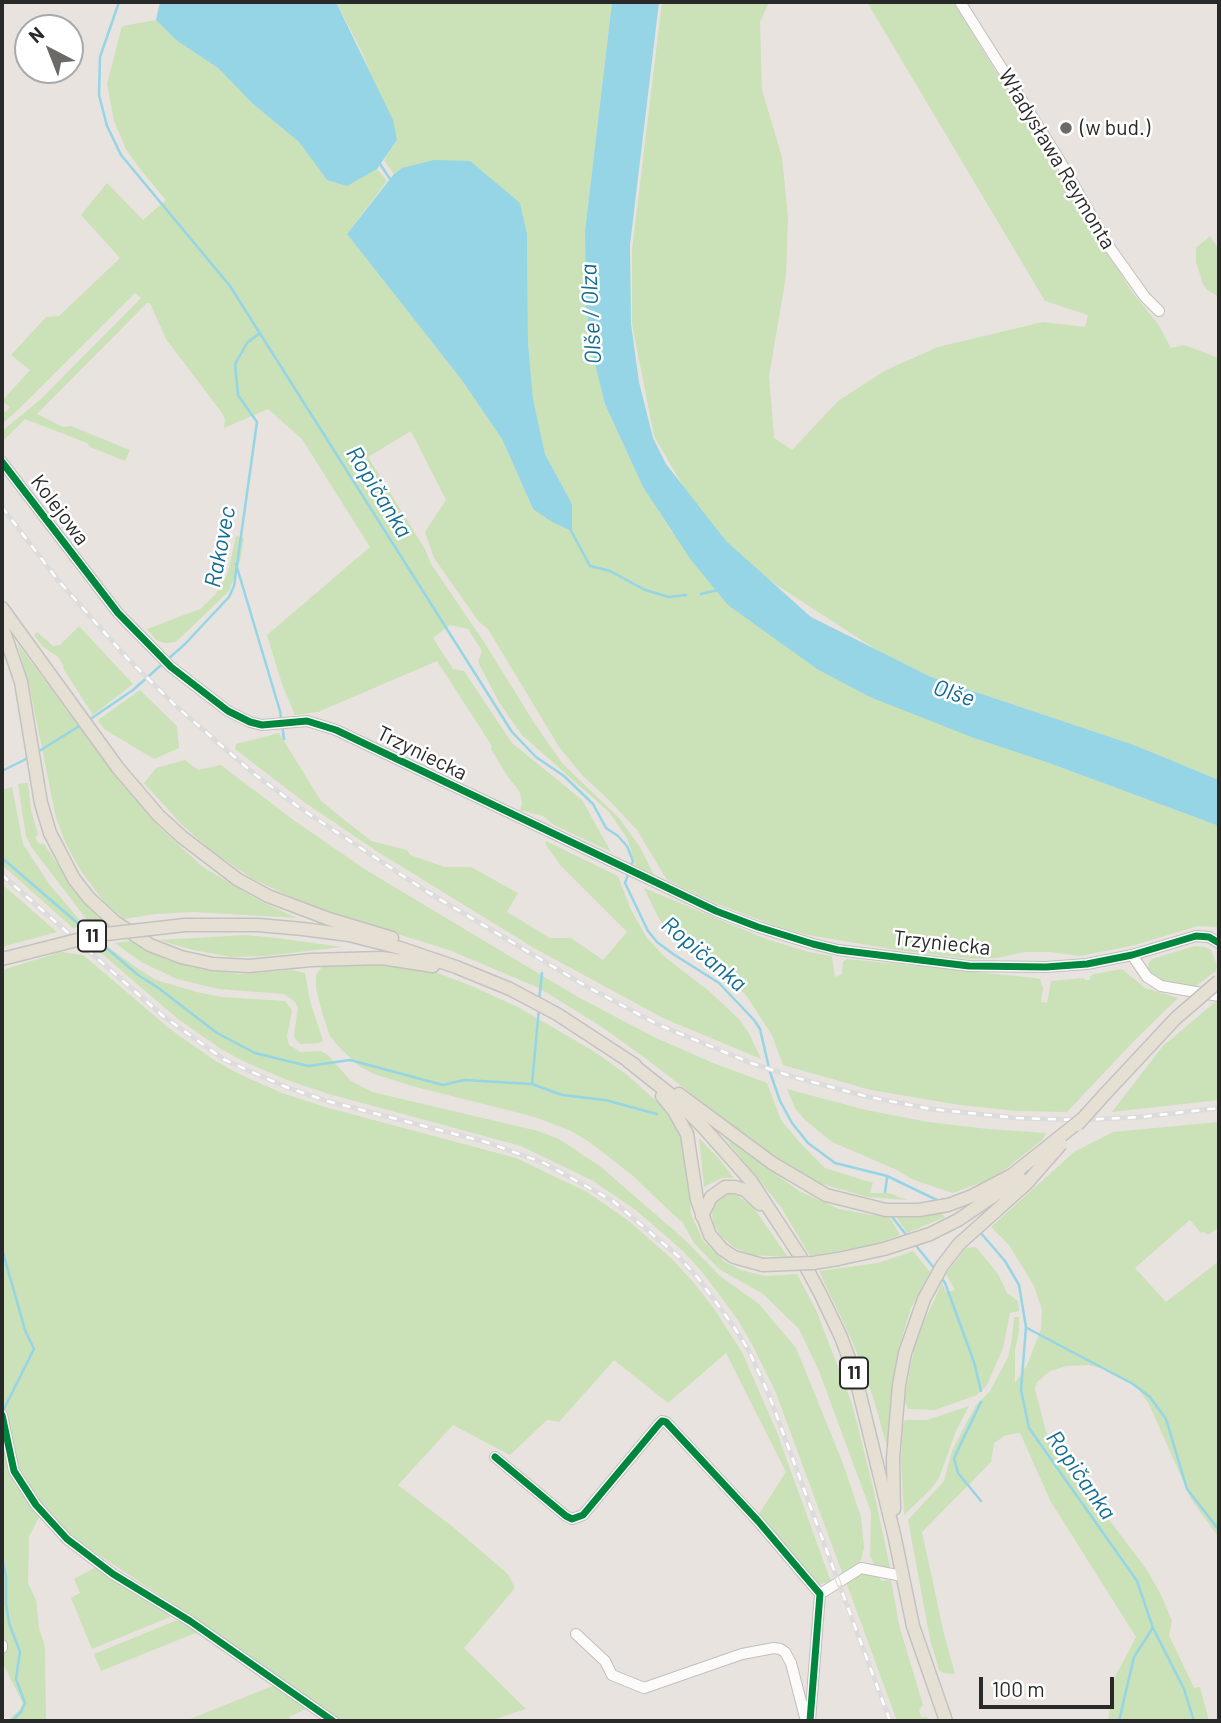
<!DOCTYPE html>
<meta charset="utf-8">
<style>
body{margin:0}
#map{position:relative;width:1221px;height:1723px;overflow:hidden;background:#e8e3de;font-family:Barlow,sans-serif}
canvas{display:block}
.frame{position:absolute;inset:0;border:4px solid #292929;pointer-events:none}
.north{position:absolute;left:14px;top:14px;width:70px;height:70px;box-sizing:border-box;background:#fff;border:2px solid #a9a9a9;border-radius:50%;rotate:318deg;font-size:19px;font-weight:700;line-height:28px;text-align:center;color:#292929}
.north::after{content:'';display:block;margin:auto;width:24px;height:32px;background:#6c6a68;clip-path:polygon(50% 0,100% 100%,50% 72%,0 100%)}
.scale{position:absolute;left:979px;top:1677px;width:135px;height:32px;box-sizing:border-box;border:4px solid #292929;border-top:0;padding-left:9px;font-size:21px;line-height:24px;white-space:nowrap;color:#292929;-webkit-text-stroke:5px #fff;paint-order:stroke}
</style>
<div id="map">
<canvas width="1221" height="1723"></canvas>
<div class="frame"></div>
<div class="north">N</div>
<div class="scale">100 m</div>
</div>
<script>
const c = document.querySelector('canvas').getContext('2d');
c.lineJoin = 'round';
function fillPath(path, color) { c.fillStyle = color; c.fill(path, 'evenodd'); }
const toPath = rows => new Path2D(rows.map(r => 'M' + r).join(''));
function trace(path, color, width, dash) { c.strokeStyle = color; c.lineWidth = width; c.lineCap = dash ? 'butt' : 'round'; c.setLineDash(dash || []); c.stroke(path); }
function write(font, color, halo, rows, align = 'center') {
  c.font = font + ' Barlow,sans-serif'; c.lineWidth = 5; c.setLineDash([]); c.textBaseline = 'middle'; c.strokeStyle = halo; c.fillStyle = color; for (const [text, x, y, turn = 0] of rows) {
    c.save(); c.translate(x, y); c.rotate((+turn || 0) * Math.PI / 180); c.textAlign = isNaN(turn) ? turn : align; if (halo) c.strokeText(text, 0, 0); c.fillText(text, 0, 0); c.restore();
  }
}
fillPath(toPath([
 [336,2,612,2,585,231,586,305,592,352,605,404,643,486,672,532,974,738,1049,763,1219,826,1219,927,1198,926,1135,945,1080,956,1051,952,1025,952,997,958,971,959,897,950,808,935,778,927,710,901,667,880,637,830,609,800,583,776,559,747,488,629,479,622,434,558,425,532,446,500,411,431,368,457,425,549,431,564,484,642,535,724,562,763,619,818,640,847,654,875,636,866,627,838,609,812,522,735,500,704,478,662,482,651,468,629,450,625,433,638,453,669,464,671,512,743,582,800,611,852,554,825,543,816,520,810,522,803,520,792,508,777,491,749,492,746,437,661,318,712,295,715,282,684,267,635,370,547,302,439,268,409,224,428,225,419,222,413,166,339,150,303,147,303,37,414,63,427,71,426,130,450,125,461,90,447,87,443,25,419,2,442,2,431,41,399,141,298,135,293,19,409,2,424,2,410,6,412,10,407,2,401,30,370,11,355,46,317,59,316,120,258,81,215,107,183,143,220,166,200,140,169,126,149,114,121,107,84,122,26,156,20,176,40,218,68,253,104,299,142,327,180,347,185,377,169,387,181,347,234,461,379,502,439,533,509,572,504,545,454,533,399,528,343,527,235,402,168,394,174,384,160,397,140,361,50],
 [662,2,769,2,760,22,762,90,782,157,788,217,786,276,769,376,774,438,792,450,838,401,886,370,938,347,1043,322,1085,327,1088,315,1045,301,867,2,953,2,1132,292,1158,324,1171,348,1184,345,1219,358,1219,780,1134,745,931,677,880,652,718,547,654,436,632,324,632,250],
 [1210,236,1219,250,1219,297,1207,290,1203,284,1196,262,1196,248],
 [236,536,244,538,240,561,229,591,176,642,165,643,156,640,147,629,200,609,216,594,228,573],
 [79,626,133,684,93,715,64,670,63,665,58,657,42,646,34,635,37,632,53,646,60,645],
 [17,643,100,755,158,826,203,867,260,901,297,918,194,912,156,914,124,919,105,903,81,871,66,844,56,818,30,689],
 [140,690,177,726,179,748,154,759,104,729,98,720],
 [279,733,321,801,371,841,407,850,410,855,445,867,471,867,518,893,507,912,550,938,571,938,603,960,627,932,561,866,546,845,546,841,618,876,631,910,647,938,666,958,709,991,739,1019,749,1033,761,1059,663,1018,534,948,378,852,304,802,235,749,236,744],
 [185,760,198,770,221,765,292,819,366,870,578,997,654,1037,713,1063,767,1083,781,1120,801,1144,825,1168,873,1183,870,1193,889,1193,907,1200,868,1197,822,1184,817,1184,784,1165,649,1061,602,1027,539,988,449,950,317,909,253,879,212,851,182,825,144,783,156,768],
 [28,783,31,809,38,835,35,837,38,843,44,844,74,889,104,922,91,925,32,848,26,836,18,784],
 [12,787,23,844,50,885,84,925,73,928,2,865,2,790],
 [2,884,57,932,2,947],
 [644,888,766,939,809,952,832,956,835,977,842,974,843,962,847,959,1035,978,1040,979,1043,988,1041,1002,1047,1003,1051,981,1084,978,1085,980,1090,980,1090,977,1094,974,1122,969,1145,988,1178,998,1134,1041,1067,1112,1017,1111,960,1105,871,1090,783,1065,772,1035,746,995,725,976,674,938,659,919],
 [245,935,277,938,342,947,265,956,232,957,193,950,158,940],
 [131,941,167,960,204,970,241,974,292,970,305,973,310,1001,323,1041,319,1043,301,1044,296,1040,294,1035,298,1008,295,1002,284,994,218,989,177,979,141,962,115,943],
 [105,945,140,970,156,980,197,992,222,997,285,1001,292,1010,287,1036,289,1045,301,1052,320,1051,327,1054,351,1081,372,1092,538,1131,559,1139,601,1167,684,1239,720,1276,759,1304,796,1348,842,1461,861,1517,864,1548,861,1560,843,1575,776,1393,753,1346,738,1320,703,1273,683,1251,637,1211,593,1181,521,1146,329,1094,287,1080,243,1061,221,1049,178,1019,94,947],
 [1195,946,1205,947,1211,950,1217,965,1216,971,1193,988,1160,981,1148,970,1148,964,1152,959],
 [61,952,83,955,170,1029,214,1060,237,1073,282,1093,325,1107,516,1158,587,1192,629,1221,673,1260,693,1282,713,1307,742,1352,776,1430,831,1582,818,1584,814,1580,759,1514,786,1472,726,1353,668,1403,614,1360,559,1422,547,1420,510,1455,453,1425,398,1485,453,1527,508,1574,515,1588,464,1648,526,1709,489,1721,341,1721,211,1629,90,1549,80,1545,30,1504,39,1517,29,1537,28,1583,36,1600,39,1628,45,1647,46,1721,8,1721,20,1709,23,1703,2,1662,2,970],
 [369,963,415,967,435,972,469,985,518,1007,595,1052,627,1075,661,1105,682,1137,688,1163,691,1214,703,1241,725,1262,741,1270,765,1276,797,1274,817,1312,852,1404,872,1483,890,1567,889,1570,876,1569,870,1555,871,1512,819,1371,799,1329,763,1294,719,1269,694,1243,683,1223,674,1215,632,1175,588,1141,571,1131,535,1117,412,1086,374,1074,359,1066,338,1046,330,1036,323,1016,316,988,316,975,322,967],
 [1215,1002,1219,1003,1219,1100,1112,1112,1162,1047],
 [787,1089,866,1110,928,1122,988,1129,1046,1133,1042,1140,1007,1168,988,1180,953,1193,914,1180,897,1170,832,1142,805,1120,795,1108],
 [1219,1122,1219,1227,1208,1235,1204,1232,1201,1233,1190,1220,1135,1268,1166,1302,1219,1261,1219,1538,1191,1499,1149,1404,1137,1387,1105,1369,1088,1365,1067,1366,1050,1371,1037,1382,1035,1389,1046,1432,1055,1448,1147,1570,1161,1595,1172,1621,1169,1635,1194,1688,1200,1687,1209,1721,1108,1721,1115,1677,1136,1637,1051,1502,1020,1433,1006,1435,994,1443,991,1462,922,1532,944,1634,955,1674,943,1673,939,1670,930,1639,908,1520,944,1481,952,1451,959,1437,976,1405,990,1391,1008,1357,1012,1339,1014,1317,1019,1317,1019,1332,1015,1350,1015,1383,1027,1365,1041,1329,1042,1310,1034,1286,1009,1245,991,1227,1074,1152,1113,1132],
 [720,1132,799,1191,839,1209,871,1215,889,1216,900,1235,872,1245,810,1256,781,1207],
 [699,1138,721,1161,734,1178,722,1178,704,1187],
 [730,1194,738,1196,753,1207,788,1257,752,1255,735,1248,721,1236,713,1223,712,1209,718,1198],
 [940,1212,945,1217,907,1233,896,1216],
 [976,1247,998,1274,1007,1293,1018,1301,1019,1311,1010,1313,1003,1348,987,1385,977,1395,935,1410,908,1409,904,1400,916,1339,942,1283,946,1292,955,1290,946,1274,966,1248],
 [913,1251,930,1272,911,1308,898,1351,893,1378,888,1450,873,1397,853,1343,819,1271,878,1263],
 [969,1406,956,1431,939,1478,932,1488,904,1515,901,1459,903,1424,905,1420,927,1420],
 [98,1566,171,1614,170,1617,92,1649,71,1598,80,1593,74,1579],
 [862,1573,879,1577,881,1581,891,1580,899,1625,923,1705,919,1710,921,1717,927,1717,929,1721,897,1721,846,1582],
 [175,1621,180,1621,198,1632,101,1671,94,1654],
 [275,1685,306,1709,289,1717,291,1721,185,1721]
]), '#cbe1b8');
fillPath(toPath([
 [160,2,336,2,393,120,397,140,377,169,347,186,327,180,299,142,253,104,218,68,176,40,156,20],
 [612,2,659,2,630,245,631,324,639,382,653,438,666,464,726,541,811,617,931,677,1134,745,1219,780,1219,826,1049,763,974,738,870,697,817,669,728,605,691,560,643,487,605,404,592,352,586,305,585,231],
 [434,160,470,161,520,203,527,234,528,343,533,399,545,454,572,504,572,531,552,522,533,509,502,439,461,379,347,234,394,174,402,168]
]), '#95d5e6');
trace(toPath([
 [119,2,100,57,99,95,107,126,121,155,230,286,512,732,536,757,564,776,593,804,606,828,618,836,627,846,633,861,631,866],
 [380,164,390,179],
 [569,527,590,566,610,571,645,590,669,597,686,595],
 [236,564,280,711,284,739],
 [701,594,718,590],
 [89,720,133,690,185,644,229,597,234,586,257,422,238,395,235,364,247,343,260,333],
 [36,753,81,725],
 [2,771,30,757],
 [2,858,88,932],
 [629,872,625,883,648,931,657,942,673,954,719,983,754,1020,760,1029,770,1072,780,1101,792,1123,808,1143,835,1163,887,1176,939,1201],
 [96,939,138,975,157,987,217,1033,255,1053,308,1066,350,1060,443,1085,464,1080,532,1084,562,1095,605,1100,657,1114],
 [539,1001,542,973],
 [532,1084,539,1008],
 [885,1192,887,1178],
 [890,1214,907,1236],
 [980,1232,1005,1261,1019,1285,1026,1327,1021,1390,1029,1428,1137,1581,1153,1628,1184,1689,1194,1721],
 [914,1243,934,1268],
 [2,1249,25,1330,34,1349,3,1411],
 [940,1276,945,1283,974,1362,981,1391],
 [1027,1328,1133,1384,1150,1397,1166,1419,1187,1489,1219,1530],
 [981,1402,954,1458,958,1473,981,1501],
 [2,1559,6,1576,6,1604,9,1623,20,1652,16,1679,25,1703,21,1712,12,1721],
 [1119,1721,1134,1657,1152,1629]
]), '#95d5e6', 2.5);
const minor = toPath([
 [960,2,1057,156,1110,248,1145,297,1159,311],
 [2,462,118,613,171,667,228,711,250,722,262,725,307,721,336,730,716,911,758,927,813,944,838,950,969,966,1046,967,1087,964,1132,955,1196,936,1209,937,1219,943],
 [1132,955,1147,977,1161,986,1219,996],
 [2,1415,14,1471,36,1505,67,1539,113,1574,190,1621,333,1721],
 [495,1457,566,1516,572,1519,583,1515,659,1424,662,1421,666,1422,758,1521,820,1594,810,1721],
 [820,1594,861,1568,902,1576],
 [576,1634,605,1661,612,1675,644,1688,742,1654,774,1648,780,1649,785,1652,791,1663,806,1721],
 [2,1645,2,1648]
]);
const major = toPath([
 [2,608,118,768,159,816,182,837,237,879,268,896,329,919,392,938],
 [2,626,21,682,41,803,50,833,74,879,89,898,115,922,150,945,181,957,213,964,249,966,311,960,382,958,433,966],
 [185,925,258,925,303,929,349,935,400,948,456,967,510,989,557,1014,635,1065],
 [628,1061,671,1095,704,1128,751,1181,800,1256,820,1293,841,1337,855,1375,894,1534,913,1626,946,1721],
 [679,1094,772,1163,826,1195],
 [1105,1094,1176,1018],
 [662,1096,674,1111,687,1134,697,1200,710,1235,722,1249,734,1257,763,1265],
 [702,1216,711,1197,725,1187,735,1187,745,1190,760,1204],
 [838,1259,884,1249],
 [894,1509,893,1458,899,1385,905,1353,924,1299]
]);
trace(minor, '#c1bfbf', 12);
trace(major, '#c4c2c0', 15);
trace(minor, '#fcfbfa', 10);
trace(major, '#e5e0d3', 12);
const rail = toPath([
 [2,507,57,579,127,658,177,707,253,773,300,808,426,891,584,985,659,1025,751,1063,797,1078,869,1097,931,1109,1017,1118,1079,1120,1141,1117,1219,1108],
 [2,875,163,1016,225,1060,286,1087,327,1101,486,1142,544,1163,613,1201,678,1256,698,1278,732,1324,748,1349,769,1395,890,1721]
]);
trace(rail, '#dddcdd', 5);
trace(rail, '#fff', 2.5, [8]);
const majorBridge = toPath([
 [2,959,97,935,185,925],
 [1176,1018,1219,981],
 [1077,1125,1105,1094],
 [826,1195,886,1210,919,1210,948,1205,972,1196,1012,1175,1081,1120],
 [884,1249,930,1234,958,1220,1020,1178],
 [763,1265,813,1263,838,1259],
 [924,1299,942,1266,959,1244,1026,1184,1061,1144]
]);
trace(majorBridge, '#c4c2c0', 15, []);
trace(majorBridge, '#e5e0d3', 12);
trace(toPath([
 [2,462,118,613,171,667,228,711,250,722,262,725,307,721,336,730,716,911,758,927,813,944,838,950,969,966,1046,967,1087,964,1132,955,1196,936,1209,937,1219,943],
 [2,1415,14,1471,36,1505,67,1539,113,1574,190,1621,333,1721],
 [495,1457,566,1516,572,1519,583,1515,659,1424,662,1421,666,1422,758,1521,820,1594,810,1721]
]), '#00873e', 7);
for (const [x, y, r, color] of [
 [1066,128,7,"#6c6a68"]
]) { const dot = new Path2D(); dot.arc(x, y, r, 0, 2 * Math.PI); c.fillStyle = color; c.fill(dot); trace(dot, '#fff', 2.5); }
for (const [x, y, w] of [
 [92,936,28],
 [854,1373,28]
]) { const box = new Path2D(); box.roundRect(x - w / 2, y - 15.5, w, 31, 5); c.fillStyle = '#fff'; c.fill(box); trace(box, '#292929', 2); }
write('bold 19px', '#292929', null, [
 ["11",92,936],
 ["11",854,1373]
]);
write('21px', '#292929', '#fff', [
 ["(w bud.)",1080,128]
], 'left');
write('21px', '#292929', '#fff', [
 ["Władysława Reymonta",1057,159,59],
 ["Kolejowa",60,510,53],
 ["Trzyniecka",422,753,26],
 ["Trzyniecka",942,943,6]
]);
write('italic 23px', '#126c93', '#fff', [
 ["Olše / Olza",591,314,-93],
 ["Ropičanka",379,492,58],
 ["Rakovec",220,547,-79],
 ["Olše",954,693,18],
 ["Ropičanka",704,954,40],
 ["Ropičanka",1081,1475,55]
]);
</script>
